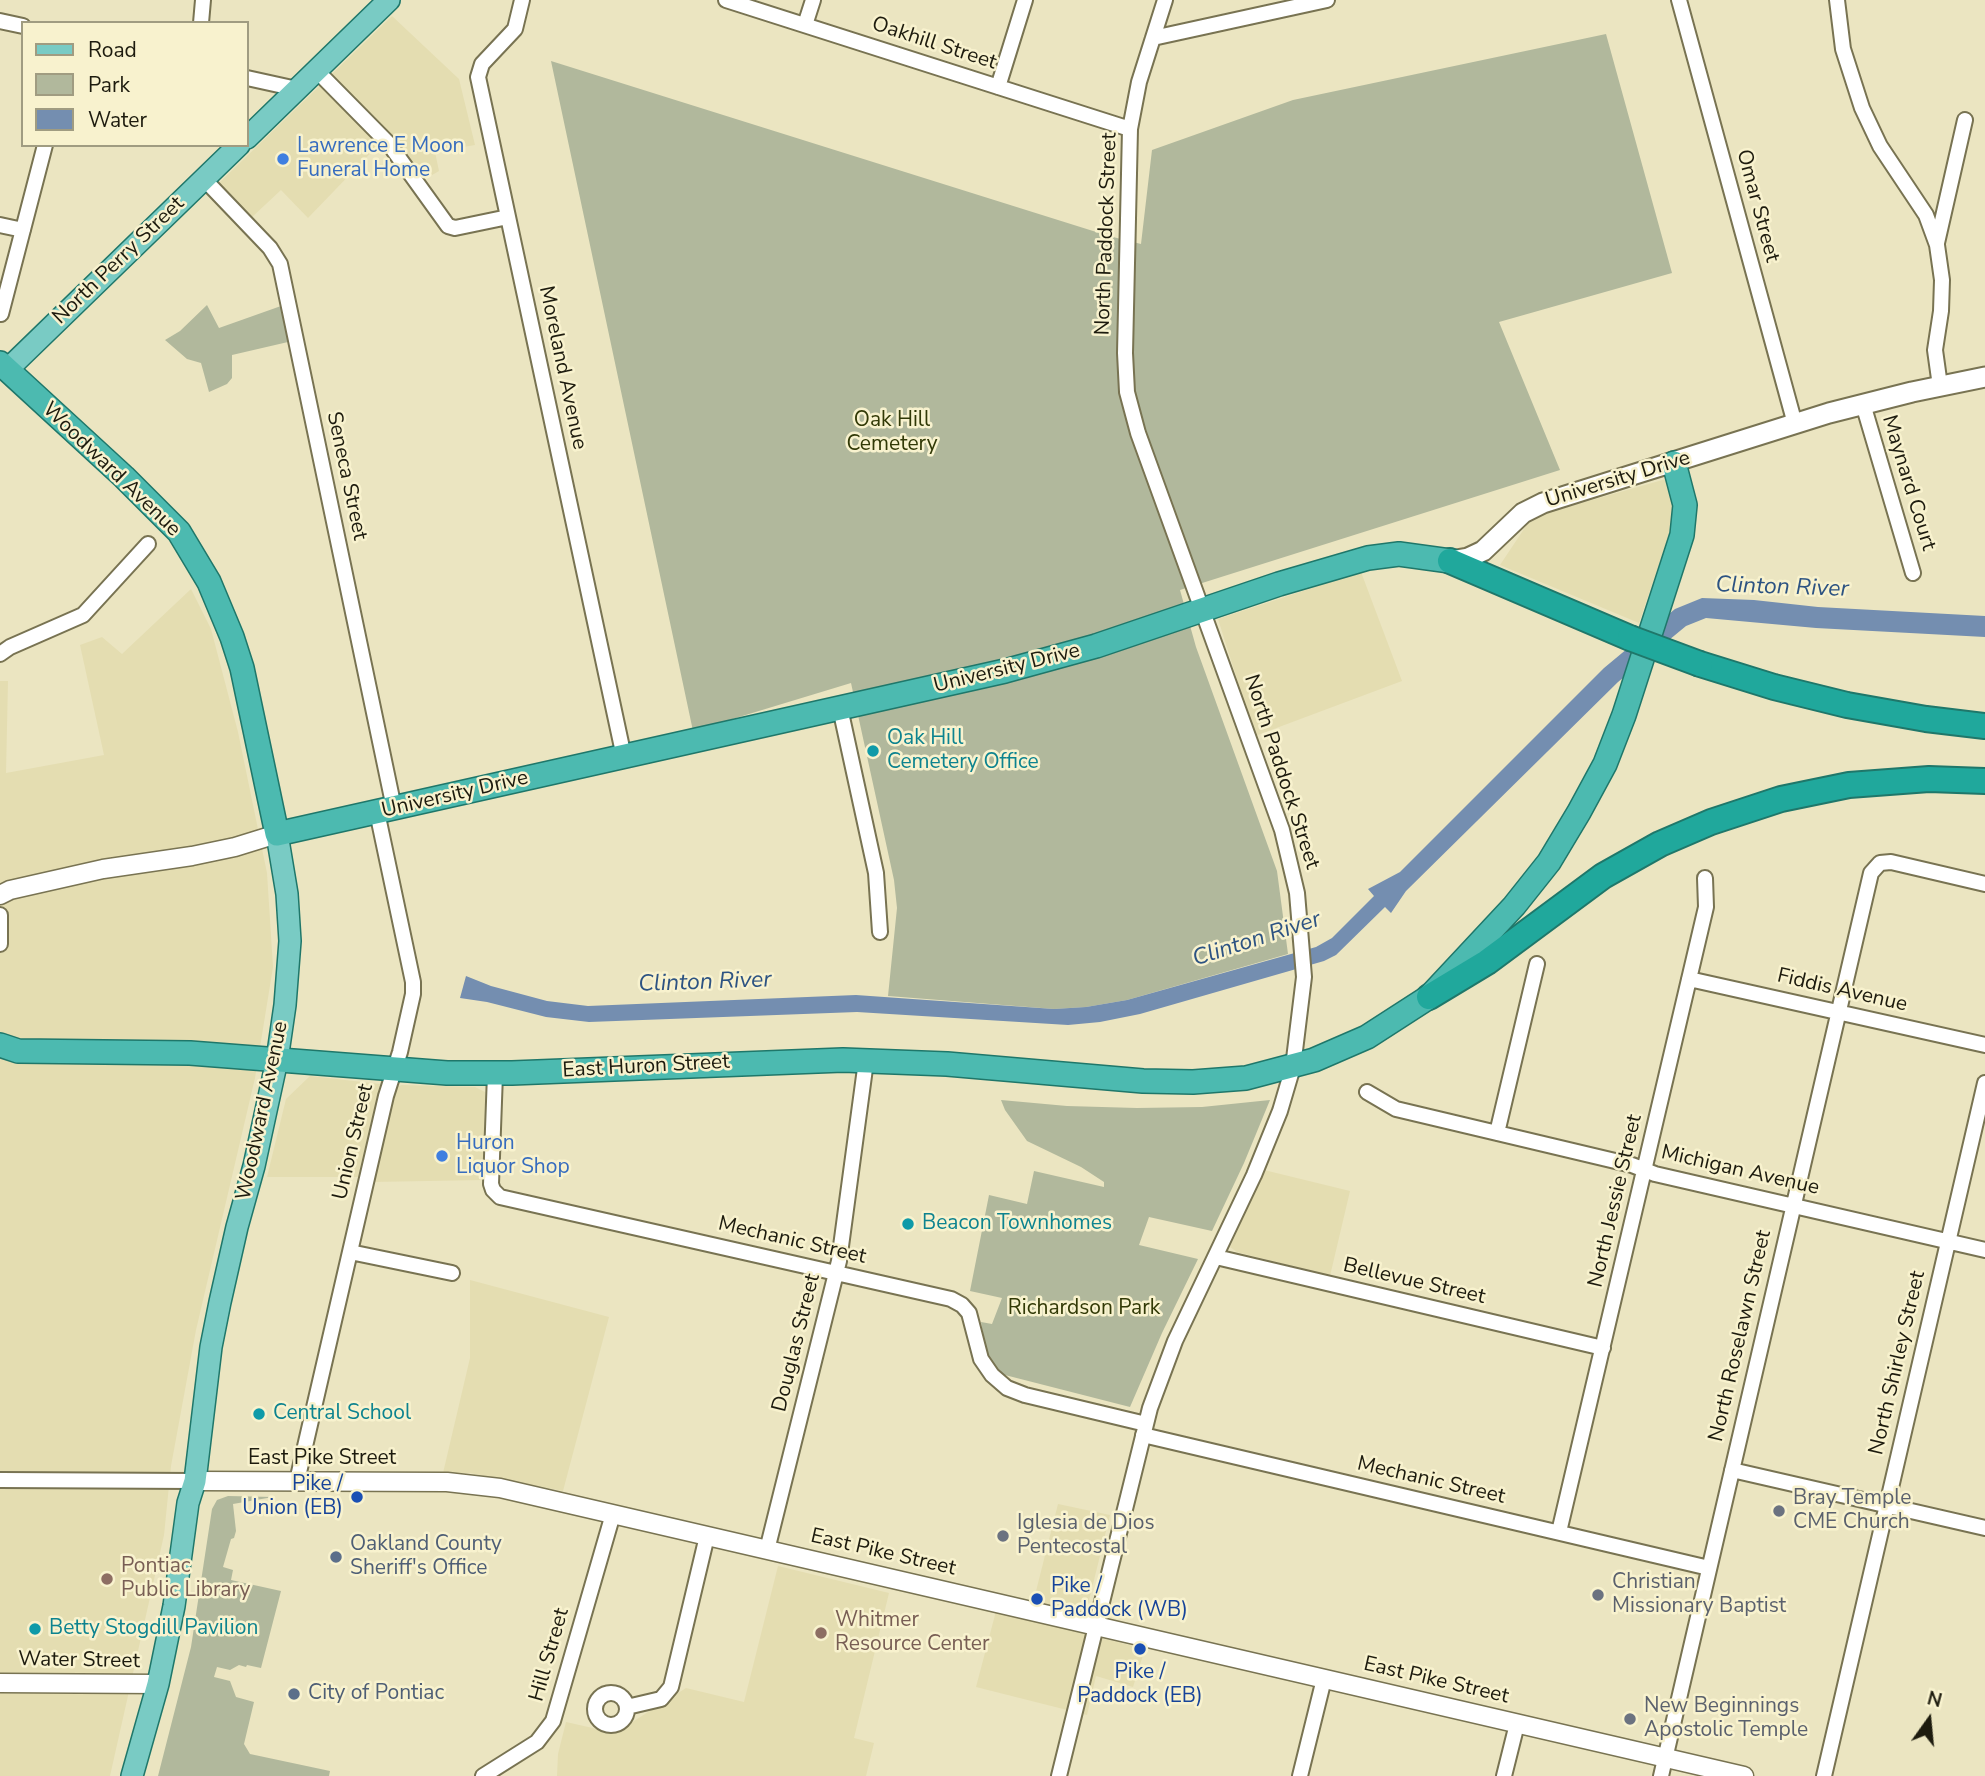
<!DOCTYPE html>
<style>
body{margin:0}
#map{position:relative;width:1985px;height:1776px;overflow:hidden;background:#ebe5c1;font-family:"Nunito Sans",sans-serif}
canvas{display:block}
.legend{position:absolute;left:21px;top:21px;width:228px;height:126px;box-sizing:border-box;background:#f8f2ce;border:2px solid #a09c81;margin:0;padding:9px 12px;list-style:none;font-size:21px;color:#1d1b0e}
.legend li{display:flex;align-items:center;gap:14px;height:35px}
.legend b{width:35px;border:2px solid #a09c81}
.north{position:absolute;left:1894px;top:1685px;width:70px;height:70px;-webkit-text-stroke:5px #f8f2ce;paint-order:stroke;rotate:15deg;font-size:19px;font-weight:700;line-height:28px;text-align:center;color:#1d1b0e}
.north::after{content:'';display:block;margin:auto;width:24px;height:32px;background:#1d1b0e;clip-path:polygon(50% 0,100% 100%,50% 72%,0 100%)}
</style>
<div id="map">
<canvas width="1985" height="1776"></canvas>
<ul class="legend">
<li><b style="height:9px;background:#79cbc4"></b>Road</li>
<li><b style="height:19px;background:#b1b89c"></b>Park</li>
<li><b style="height:19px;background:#748eb0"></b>Water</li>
</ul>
<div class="north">N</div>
</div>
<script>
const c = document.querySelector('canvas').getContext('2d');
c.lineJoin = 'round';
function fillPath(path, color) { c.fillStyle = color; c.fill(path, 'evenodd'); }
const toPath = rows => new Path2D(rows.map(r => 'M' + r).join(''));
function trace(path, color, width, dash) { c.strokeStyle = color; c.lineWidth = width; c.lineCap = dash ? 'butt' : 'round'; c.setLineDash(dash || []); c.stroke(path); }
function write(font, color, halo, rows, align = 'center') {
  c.font = font + ' "Nunito Sans",sans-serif'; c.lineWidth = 5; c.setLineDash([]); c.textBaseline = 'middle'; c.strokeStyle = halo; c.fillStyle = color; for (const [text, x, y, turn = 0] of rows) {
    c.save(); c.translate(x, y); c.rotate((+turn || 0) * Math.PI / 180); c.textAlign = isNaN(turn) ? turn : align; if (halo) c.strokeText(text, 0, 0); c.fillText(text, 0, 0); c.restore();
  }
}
fillPath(toPath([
 [392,16,459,79,475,145,435,152,439,171,427,178,388,135,308,218,281,190,251,218,219,183],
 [1666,479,1675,517,1639,623,1500,565,1532,517],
 [1361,572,1402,681,1255,736,1218,619],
 [191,589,211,629,238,732,267,873,273,967,255,1078,196,1330,171,1466,164,1535,110,1776,0,1776,0,681,8,681,6,773,104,755,80,645,102,637,122,654],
 [310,1076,380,1084,358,1177,267,1177,286,1099],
 [402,1085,475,1087,485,1092,484,1180,371,1182,395,1087],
 [1264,1170,1350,1191,1330,1276,1237,1252,1230,1247],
 [470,1280,609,1317,563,1491,470,1473,443,1473,470,1358],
 [1058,1504,1110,1515,1081,1633,1145,1649,1133,1687,1096,1676,1087,1715,976,1687,1000,1596,1033,1603],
 [778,1566,889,1593,854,1738,874,1743,866,1776,557,1776,558,1754,566,1722,615,1733,686,1688,744,1702]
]), '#e4ddb1');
fillPath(toPath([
 [1606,34,1672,273,1499,322,1560,470,1180,590,1196,647,1277,871,1288,954,1127,1000,1086,1007,1054,1009,888,996,897,908,894,880,851,683,693,731,551,61,1109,236,1141,244,1152,150,1293,100],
 [207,305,219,328,281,306,288,342,232,355,232,378,227,384,209,392,201,363,187,359,165,340,180,331],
 [1001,1100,1067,1106,1137,1108,1202,1107,1270,1100,1244,1163,1212,1231,1149,1217,1139,1245,1198,1259,1162,1333,1130,1407,1001,1374,990,1362,986,1352,981,1322,992,1324,1002,1298,970,1291,989,1195,1027,1204,1034,1171,1104,1187,1104,1182,1081,1167,1027,1141,1005,1110],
 [228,1496,273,1497,233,1504,236,1531,234,1538,231,1539,223,1567,233,1570,231,1580,281,1591,261,1668,247,1665,246,1667,239,1665,230,1670,217,1667,214,1677,230,1681,236,1697,254,1702,244,1744,250,1754,330,1771,329,1776,158,1776,191,1647,212,1509,217,1500]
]), '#b1b89c');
fillPath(toPath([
 [1702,598,1754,600,1818,607,1985,616,1985,637,1816,628,1706,618,1686,626,1618,682,1406,891,1391,913,1385,907,1336,955,1324,961,1140,1014,1100,1022,1068,1025,857,1012,589,1022,546,1017,487,1002,460,998,466,976,491,986,547,1001,588,1006,856,995,1054,1009,1086,1007,1127,1000,1316,947,1332,938,1374,896,1368,889,1400,872,1604,668,1675,609]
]), '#748eb0');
const minor = toPath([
 [522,0,515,29,482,64,478,77,624,757],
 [726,0,1130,129],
 [1679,0,1795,424],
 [1837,0,1843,49,1862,108,1880,146,1926,215,1937,245,1942,280,1941,311,1935,350,1940,386],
 [0,21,23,26],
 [201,23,203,0],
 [805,25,813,0],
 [1153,38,1327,0],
 [316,70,389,144,448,226,455,228,508,217],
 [247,78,297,89],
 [998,87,1025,0],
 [204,179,270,248,280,264,394,808],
 [0,225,23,230],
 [1937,243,1965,120],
 [1,314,45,145],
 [1863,404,1913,573],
 [0,654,10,647,83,615,148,544],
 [840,708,876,873,880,932],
 [0,915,0,944],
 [1689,979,1985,1045],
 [495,1074,491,1184,493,1190,500,1197,951,1299,962,1305,969,1313,981,1359,992,1375,1007,1388,1025,1395,1146,1424],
 [1367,1092,1396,1109,1632,1165,1655,1174,1985,1250],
 [1497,1133,1537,964],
 [350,1252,452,1273],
 [1216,1257,1603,1348],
 [1143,1435,1709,1568],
 [1732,1470,1985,1528],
 [0,1480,195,1481],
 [297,1481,386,1096,400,1052,413,994,413,982,377,812],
 [1559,1532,1706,907,1705,878],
 [767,1550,839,1261,866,1061],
 '595 1709a16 16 0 1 1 32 0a16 16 0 1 1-32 0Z',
 [627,1707,661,1699,671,1687,707,1536],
 [483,1776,537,1742,553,1721,613,1514],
 [1059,1776,1150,1408,1175,1341,1254,1175,1280,1111,1293,1067,1304,977,1297,893,1282,830,1138,433,1127,392,1125,353,1130,129,1139,82,1165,0],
 [1300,1776,1324,1679],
 [1504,1776,1517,1724],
 [1661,1776,1871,873,1880,863,1891,862,1985,884],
 [1824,1776,1985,1083]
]);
const tertiary = toPath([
 [0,895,10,890,103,869,192,856,235,847,277,834],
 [195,1481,447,1482,500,1488,1744,1776],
 [0,1683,158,1684]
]);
const secondary = toPath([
 [1450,561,1468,558,1483,551,1523,513,1543,503,1829,413,1912,392,1985,377]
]);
const primary = toPath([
 [247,138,389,0],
 [7,370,239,145],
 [132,1776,158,1684,174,1606,188,1503,195,1481,211,1347,220,1302,237,1227,254,1166,277,1060,285,1005,290,941,287,894,277,834]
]);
const trunk = toPath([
 [0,363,124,477,179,532,209,582,232,637,242,668,277,834,1005,671,1096,646,1279,584,1368,558,1399,554,1450,561],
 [0,1045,18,1051,190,1053,447,1073,512,1073,843,1060,947,1064,1143,1081,1193,1082,1246,1078,1314,1060,1367,1037,1429,997,1514,906,1549,862,1579,812,1605,764,1624,715,1682,535,1685,505,1674,463]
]);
const motorway = toPath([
 [1450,561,1630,638],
 [1700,664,1774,687,1847,705,1926,719,1985,726],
 [1429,997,1487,962,1603,876,1660,844,1711,822,1781,799,1849,785,1929,779,1985,781]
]);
trace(minor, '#787352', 18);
trace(tertiary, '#787352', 21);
trace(secondary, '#787352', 23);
trace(primary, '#1f776a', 24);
trace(trunk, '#1f776a', 26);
trace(motorway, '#1f776a', 28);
trace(minor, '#fff', 14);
trace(tertiary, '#fff', 18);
trace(secondary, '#fff', 19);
trace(primary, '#79cbc4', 21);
trace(trunk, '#4cbab0', 23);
trace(motorway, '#20a89c', 24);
const motorwayBridge = toPath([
 [1630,638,1700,664]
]);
trace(motorwayBridge, '#1f776a', 28, []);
trace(motorwayBridge, '#20a89c', 24);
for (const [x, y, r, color] of [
 [283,159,7,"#3f7fe0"],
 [873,751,7,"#0f9aa8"],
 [442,1156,7,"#3f7fe0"],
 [908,1224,7,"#0f9aa8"],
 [259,1414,7,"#0f9aa8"],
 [357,1497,7,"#1a4fb4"],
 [1779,1511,7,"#6b7280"],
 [1003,1536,7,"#6b7280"],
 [336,1557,7,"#5c6f8a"],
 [107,1579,7,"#8d6e63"],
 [1598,1595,7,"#6b7280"],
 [1037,1599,7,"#1a4fb4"],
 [35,1629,7,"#0f9aa8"],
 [821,1633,7,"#8d6e63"],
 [1140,1649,7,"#1a4fb4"],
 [294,1694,7,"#5c6f8a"],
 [1630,1719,7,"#6b7280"]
]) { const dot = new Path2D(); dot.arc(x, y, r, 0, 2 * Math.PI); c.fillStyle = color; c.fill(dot); trace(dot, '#f8f2ce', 2.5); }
write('21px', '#1d1b0e', '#f8f2ce', [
 ["Oakhill Street",934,44,18],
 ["Omar Street",1757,206,75],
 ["North Paddock Street",1107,234,-88],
 ["North Perry Street",119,261,-44],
 ["Moreland Avenue",562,368,78],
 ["Woodward Avenue",111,470,44],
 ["Seneca Street",346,476,78],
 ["University Drive",1618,480,-17],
 ["Maynard Court",1908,483,73],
 ["University Drive",1007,669,-14],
 ["North Paddock Street",1281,772,72],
 ["University Drive",455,795,-13],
 ["Fiddis Avenue",1842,991,13],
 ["East Huron Street",646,1067,-3],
 ["Woodward Avenue",263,1111,-78],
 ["Union Street",354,1142,-77],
 ["Michigan Avenue",1740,1171,13],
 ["North Jessie Street",1616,1201,-77],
 ["Mechanic Street",792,1241,13],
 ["Bellevue Street",1414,1282,13],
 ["North Roselawn Street",1741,1336,-77],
 ["Douglas Street",797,1343,-76],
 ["North Shirley Street",1898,1363,-77],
 ["East Pike Street",322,1459],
 ["Mechanic Street",1431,1481,13],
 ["East Pike Street",883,1553,13],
 ["Hill Street",550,1655,-74],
 ["Water Street",79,1661,1],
 ["East Pike Street",1436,1681,13]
]);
write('21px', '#366cbe', '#f8f2ce', [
 ["Lawrence E Moon",297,147],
 ["Funeral Home",297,171],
 ["Huron",456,1144],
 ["Liquor Shop",456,1168]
], 'left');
write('21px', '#313906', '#f8f2ce', [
 ["Oak Hill",892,421],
 ["Cemetery",892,445],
 ["Richardson Park",1084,1309]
]);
write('21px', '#0d838f', '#f8f2ce', [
 ["Oak Hill",887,739],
 ["Cemetery Office",887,763],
 ["Beacon Townhomes",922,1224],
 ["Central School",273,1414],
 ["Betty Stogdill Pavilion",49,1629]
], 'left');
write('21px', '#164399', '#f8f2ce', [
 ["Pike /",343,1485],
 ["Union (EB)",343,1509],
 ["Pike /",1051,1587,"left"],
 ["Paddock (WB)",1051,1611,"left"],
 ["Pike /",1140,1673,"center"],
 ["Paddock (EB)",1140,1697,"center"]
], 'right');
write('21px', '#5b616d', '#f8f2ce', [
 ["Bray Temple",1793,1499],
 ["CME Church",1793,1523],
 ["Iglesia de Dios",1017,1524],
 ["Pentecostal",1017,1548],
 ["Christian",1612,1583],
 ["Missionary Baptist",1612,1607],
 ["New Beginnings",1644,1707],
 ["Apostolic Temple",1644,1731]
], 'left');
write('21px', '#4e5e75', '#f8f2ce', [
 ["Oakland County",350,1545],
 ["Sheriff's Office",350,1569],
 ["City of Pontiac",308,1694]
], 'left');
write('21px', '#785e54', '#f8f2ce', [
 ["Pontiac",121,1567],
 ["Public Library",121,1591],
 ["Whitmer",835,1621],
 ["Resource Center",835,1645]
], 'left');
write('italic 23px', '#2d5382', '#f8f2ce', [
 ["Clinton River",1782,588,2],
 ["Clinton River",1257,940,-18],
 ["Clinton River",705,983,-2]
]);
</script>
